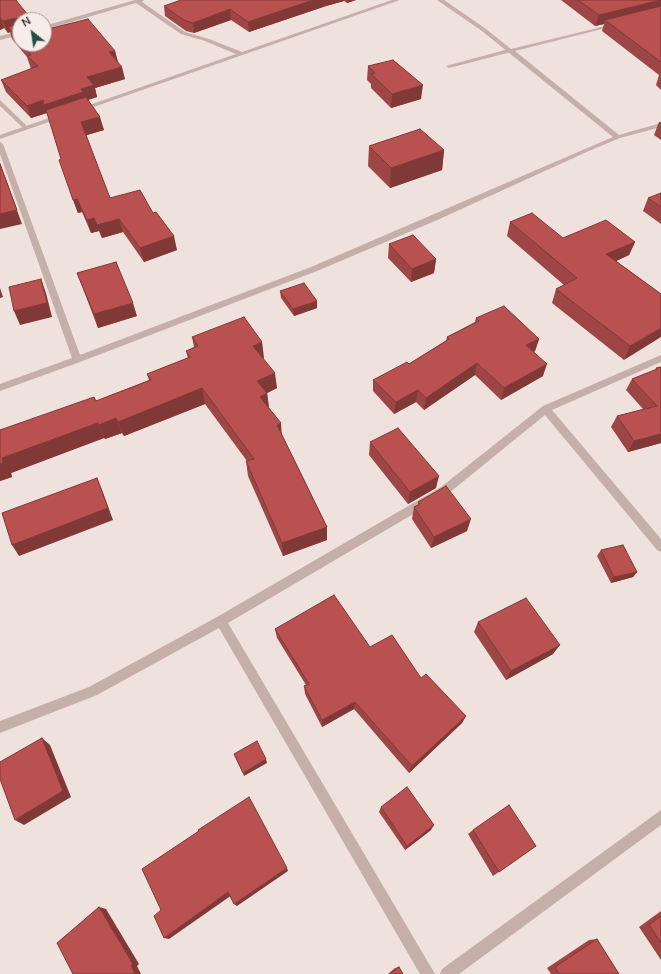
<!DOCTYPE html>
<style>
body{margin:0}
#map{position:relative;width:661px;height:974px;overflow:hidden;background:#efe1db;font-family:"Nunito Sans",sans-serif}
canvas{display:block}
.north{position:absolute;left:12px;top:12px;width:40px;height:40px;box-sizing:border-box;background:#f7ece7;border:1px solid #a99e9b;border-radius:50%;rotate:330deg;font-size:11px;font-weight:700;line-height:16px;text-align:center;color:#332928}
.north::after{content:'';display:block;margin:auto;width:14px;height:18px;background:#225048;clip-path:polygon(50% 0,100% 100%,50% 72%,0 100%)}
</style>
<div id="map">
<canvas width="661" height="974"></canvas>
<div class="north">N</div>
</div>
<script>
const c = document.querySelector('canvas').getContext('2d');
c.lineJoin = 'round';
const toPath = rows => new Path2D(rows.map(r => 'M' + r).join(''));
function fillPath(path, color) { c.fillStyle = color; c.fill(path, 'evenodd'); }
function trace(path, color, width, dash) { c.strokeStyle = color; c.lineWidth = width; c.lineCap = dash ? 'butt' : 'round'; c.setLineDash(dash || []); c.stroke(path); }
fillPath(toPath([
 [509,49,511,50,511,52,449,68,446,66,509,49],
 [0,100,28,127,28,129,24,129,0,106,0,100]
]), '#c5afa9');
fillPath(toPath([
 [135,0,144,0,142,2,185,32,209,39,242,52,392,0,400,0,82,111,78,111,78,109,236,54,205,41,181,34,136,3,44,30,44,26,135,0],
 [437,0,444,0,486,29,511,49,618,23,618,25,515,51,619,135,661,123,661,127,620,138,591,150,435,221,317,271,80,362,0,391,0,384,72,358,0,154,0,142,3,144,80,355,311,267,613,137,482,31,437,0],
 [20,31,20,35,0,40,0,36,20,31],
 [61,114,64,116,63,117,0,139,0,135,61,114],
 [661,355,661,362,552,410,661,539,661,552,657,550,545,415,449,493,228,623,435,974,420,974,219,628,97,695,0,733,0,721,89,687,217,617,441,487,543,406,661,355],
 [661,810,661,825,459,974,440,974,442,969,661,810]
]), '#c5afa9');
fillPath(toPath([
 [0,0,20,20,20,44,44,44,115,51,118,62,125,79,95,88,97,97,88,100,104,130,86,135,110,198,153,213,177,250,144,262,123,232,102,238,99,231,91,233,82,212,78,213,64,173,61,159,47,113,31,118,6,92,1,80,31,69,27,57,12,39,10,32,8,33,4,28,0,30],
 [181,0,356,0,347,3,344,1,326,6,249,32,231,20,194,33,186,31,165,16,164,6],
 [561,0,661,0,661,90,656,85,659,75,602,31,604,24,595,26],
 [368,66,421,99,391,108,371,88,371,84,367,80],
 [659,122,661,122,661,140,654,135],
 [369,146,444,150,442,170,390,188,368,166],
 [661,193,661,224,643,211,648,198],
 [510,222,563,238,635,242,629,255,616,261,661,294,624,360,552,303,556,289,564,285,507,236],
 [389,244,436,259,434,273,411,282,388,258],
 [77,273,137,316,98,328],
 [280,291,317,308,294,316,281,298],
 [476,318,539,339,535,351,534,352,543,376,501,400,475,375,424,410,416,402,394,414,373,391,373,380,409,364,446,341,447,337,475,322],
 [192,337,262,342,263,358,277,388,267,393,269,408,327,527,327,540,283,556,248,476,246,461,247,461,205,404,124,436,122,433,105,439,104,438,11,473,12,477,0,481,0,430,96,401,149,380,147,374,188,358,186,351,194,347],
 [661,367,661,443,628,452,611,427,617,416,643,409,626,390,632,379,655,370,656,368],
 [370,442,436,488,408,504,369,455],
 [418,502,467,531,431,548,412,519,414,507,418,505],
 [601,550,637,572,633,577,611,583,597,556],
 [478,622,553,654,506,680,474,632],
 [275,629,370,647,421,678,466,716,462,723,409,773,354,709,322,727,305,694,304,686,306,685,277,638],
 [381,807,431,830,405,850,379,812],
 [473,830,536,846,493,876,468,834],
 [661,911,661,960,639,927],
 [597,939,619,974,551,974,547,968,589,940],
 [399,967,403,974,388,974,395,968]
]), '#9e4645');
fillPath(toPath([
 [313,0,344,0,344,1,326,6,249,32,248,22],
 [347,0,356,0,347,3],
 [661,0,661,10,605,20,604,24,595,26,599,15],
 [230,9,231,20,194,33,193,23],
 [0,17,4,28,0,30],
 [17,18,20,27,8,27,10,32,8,33,3,21],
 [115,51,118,63,109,52],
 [122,67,125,79,95,88,97,97,31,118,27,106,81,89,87,77],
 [423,85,421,99,391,108,392,94],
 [100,117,104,130,84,136,81,122],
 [444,150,442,170,390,188,391,168],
 [0,163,22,224,0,229],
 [77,199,82,212,78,213,73,200],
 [94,218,99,231,91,233,87,220],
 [119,219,123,232,102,238,97,225],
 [174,236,177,250,144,262,140,248],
 [635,242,629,255,601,268,606,254],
 [436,259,434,273,411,282,412,269],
 [41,279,46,293,52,317,20,325,14,311],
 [0,288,3,297,0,298],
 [317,301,317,308,294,316,293,309],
 [133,303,137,316,98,328,94,314],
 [661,328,661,337,624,360,630,346],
 [539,339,535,351,523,357,526,345],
 [262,342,264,358,255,361,253,346],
 [477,363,475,375,424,410,426,398],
 [547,364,543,376,501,400,504,388],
 [275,373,277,388,259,397,257,381],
 [202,388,205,404,124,436,118,422],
 [418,390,416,402,394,414,396,402],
 [267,393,269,408,260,397],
 [116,418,122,433,105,439,99,425],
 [98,423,104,438,11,473,12,477,0,481,0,464,2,458],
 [281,423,282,438,277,425],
 [661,434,661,443,628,452,634,441],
 [439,476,436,488,408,504,410,492],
 [97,478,102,490,113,520,19,556,12,545],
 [471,519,467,531,431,548,434,537],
 [327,527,327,540,283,556,282,543],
 [637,572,633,577,611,583,614,577],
 [560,645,553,654,506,680,511,671],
 [355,702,354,709,322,727,322,720],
 [466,716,462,723,409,773,412,766],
 [42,738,50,745,71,797,24,825,15,820],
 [266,759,267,763,244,776,243,773],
 [434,825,431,830,405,850,407,846],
 [287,868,288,871,237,906,234,904],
 [228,892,232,895,169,939,164,938],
 [99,907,106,909,139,964,137,966,141,974,135,974]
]), '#813938');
const building = toPath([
 [0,0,16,0,32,20,20,20,20,42,8,27,17,24,17,18,3,21,0,17,0,0],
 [181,0,313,0,248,22,230,9,193,23,184,20,164,6,181,0],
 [578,0,661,0,599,15,578,0],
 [661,6,661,62,605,20,661,6],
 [88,19,115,51,109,52,122,67,87,77,94,85,81,89,83,92,44,105,43,100,27,106,1,80,38,66,27,56,31,55,22,44,44,44,44,30,88,19],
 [393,60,423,85,392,94,371,74,375,73,368,66,393,60],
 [86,97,100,117,81,122,110,198,140,190,153,213,156,212,174,236,140,248,119,219,97,225,94,218,87,220,77,199,73,200,59,160,61,159,46,110,86,97],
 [420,129,444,150,391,168,369,146,420,129],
 [0,164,17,210,0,214,0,164],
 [661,193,661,207,648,198,661,193],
 [532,213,563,238,606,220,635,242,606,254,661,294,661,328,630,346,556,289,577,278,510,222,532,213],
 [413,235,436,259,412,269,389,244,413,235],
 [116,262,133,303,94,314,77,273,116,262],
 [41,279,47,303,14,311,9,287,41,279],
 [304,283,317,301,293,309,280,291,304,283],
 [504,306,539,339,526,345,547,364,504,388,477,363,426,398,418,390,396,402,373,380,407,362,409,364,449,339,447,337,479,321,476,318,504,306],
 [244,317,262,342,253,346,275,373,257,381,267,393,260,397,281,423,277,425,327,527,282,543,246,461,254,459,202,388,118,422,116,418,99,425,98,423,2,458,3,463,0,464,0,430,94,397,96,401,151,380,147,374,190,357,186,351,198,346,192,337,244,317],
 [661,367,661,434,634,441,617,416,657,406,632,379,657,369,656,368,661,367],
 [398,428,439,476,410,492,370,442,398,428],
 [97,478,108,508,12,545,2,513,97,478],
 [446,486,471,519,434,537,414,507,420,504,418,502,446,486],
 [623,545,637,572,614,577,601,550,623,545],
 [334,595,370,647,392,635,421,678,426,674,466,716,412,766,355,702,322,720,304,686,309,684,275,629,334,595],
 [526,598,560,645,511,671,478,622,526,598],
 [42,738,63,791,15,820,0,779,0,762,42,738],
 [257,741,266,759,243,773,234,754,257,741],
 [407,787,434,825,407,846,381,807,407,787],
 [249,797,287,868,234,904,228,892,164,938,154,916,161,910,142,869,199,831,198,830,249,797],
 [509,805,536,846,499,872,473,830,509,805],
 [99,907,133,964,131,965,135,974,73,974,57,943,99,907],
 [661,916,661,943,649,925,661,916],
 [597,939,619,974,559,974,555,967,597,939],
 [399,967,403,974,390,974,399,967]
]);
fillPath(building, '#b85150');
trace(building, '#813938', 1);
</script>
